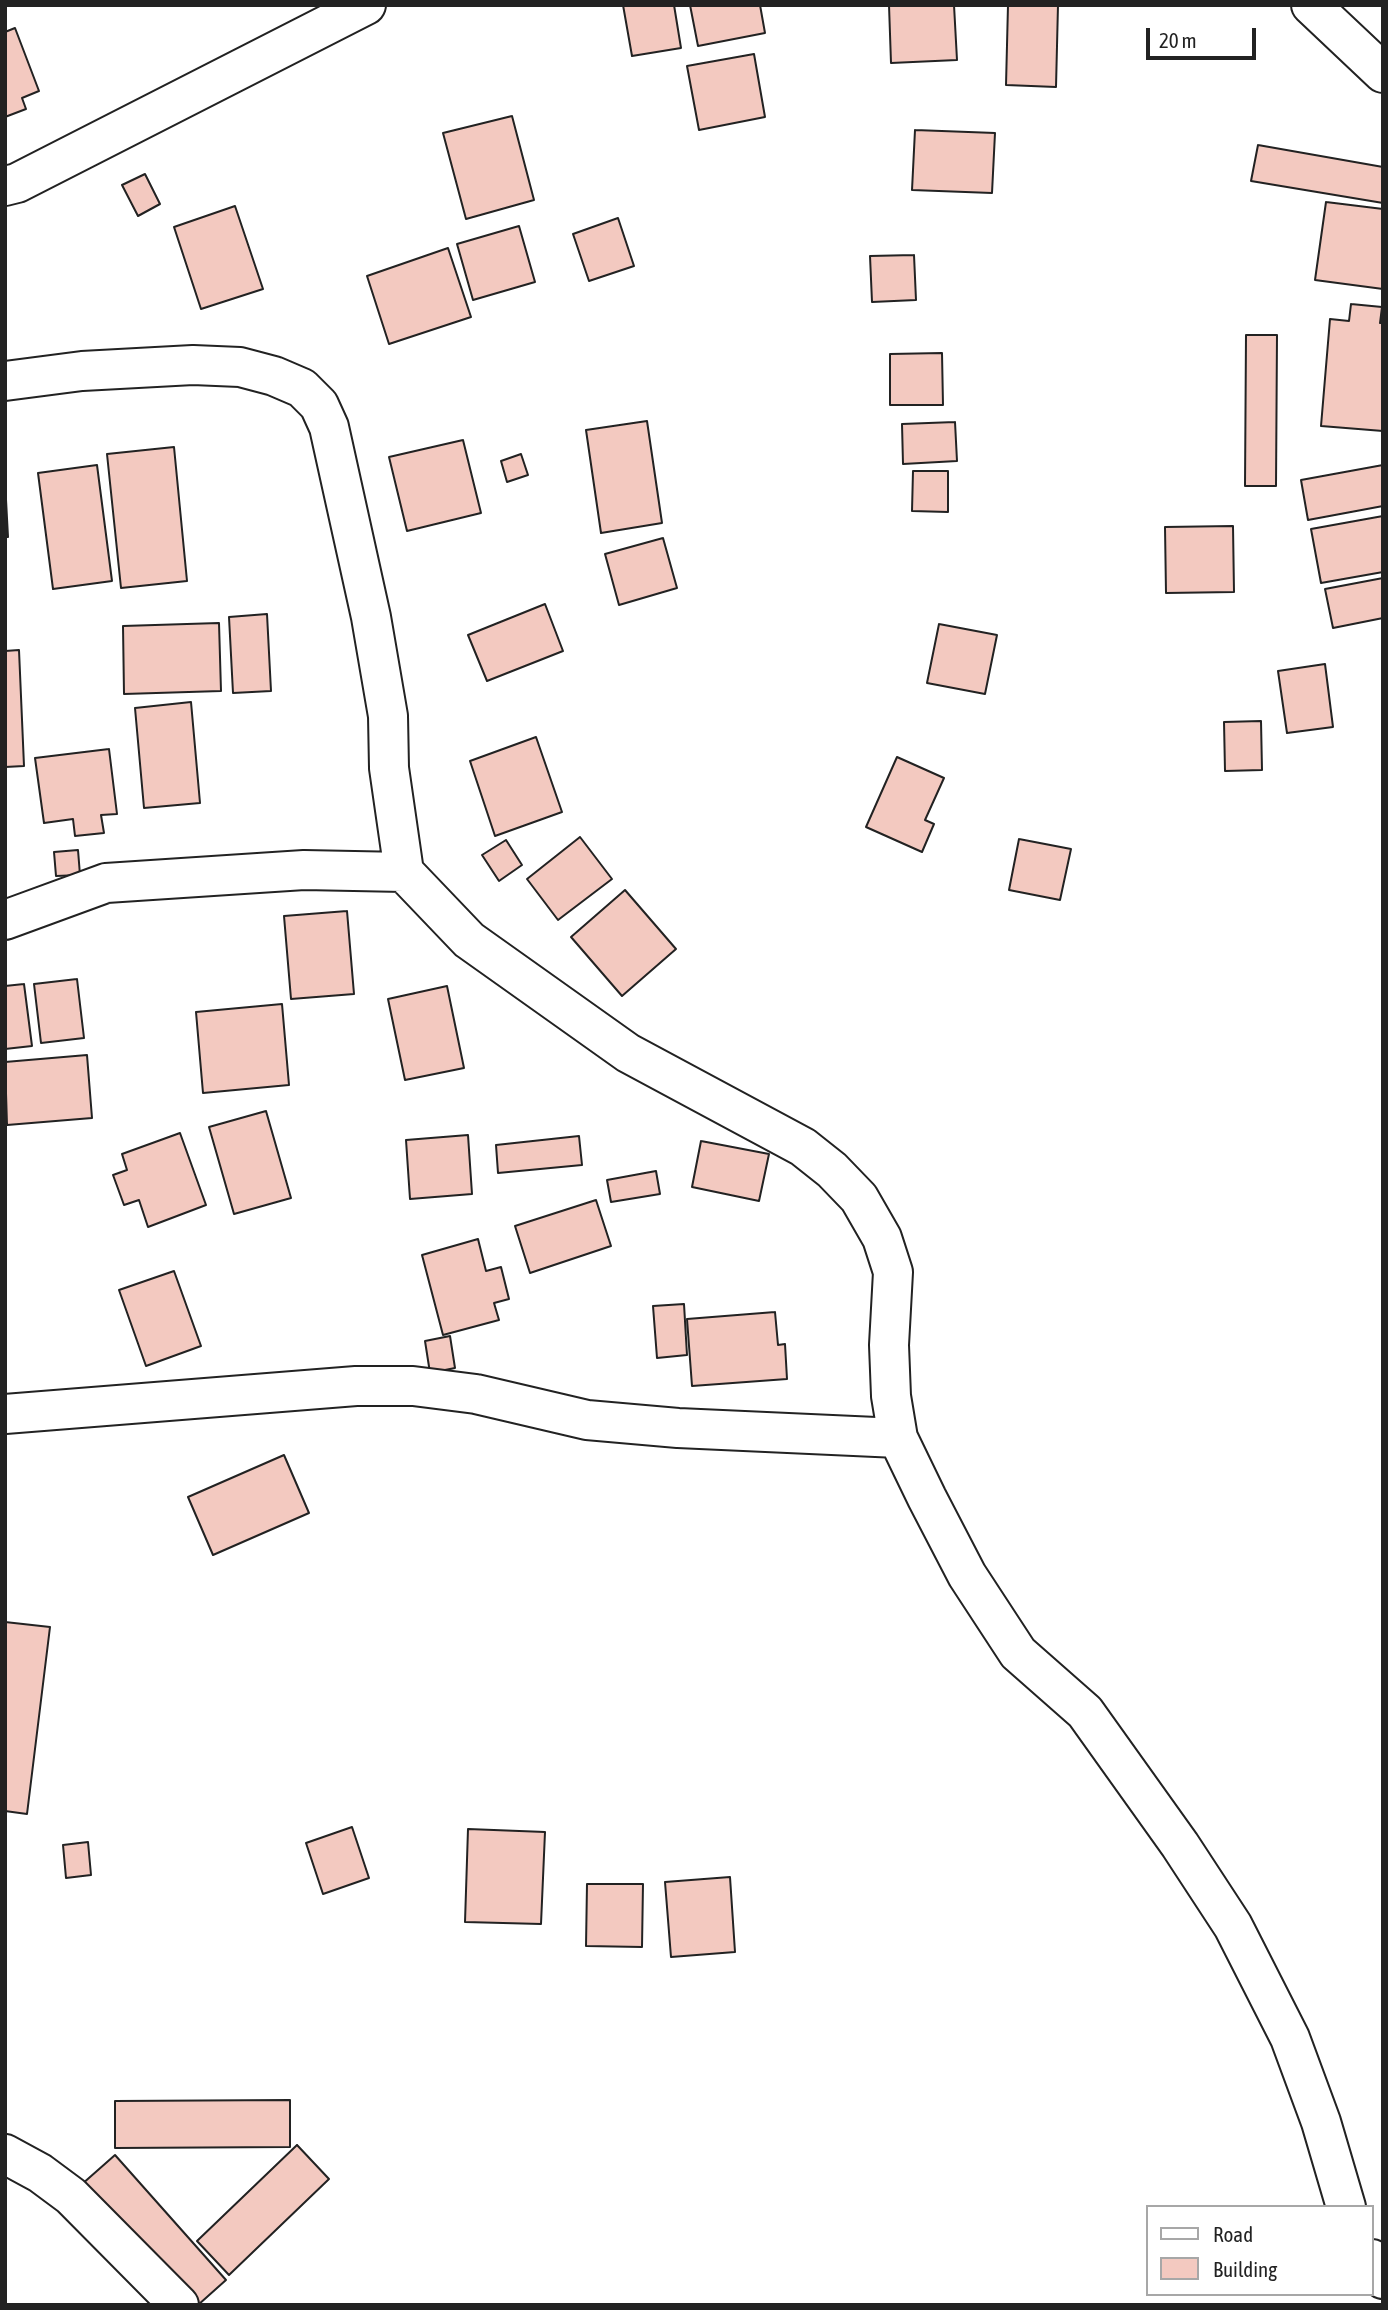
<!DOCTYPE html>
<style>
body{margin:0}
#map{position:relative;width:1388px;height:2310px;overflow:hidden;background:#fff;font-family:"Asap Condensed",sans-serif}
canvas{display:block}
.frame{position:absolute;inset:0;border:7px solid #222;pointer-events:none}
.legend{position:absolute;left:1146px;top:2205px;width:228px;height:91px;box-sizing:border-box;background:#fff;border:2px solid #a7a7a7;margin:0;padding:9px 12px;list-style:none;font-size:21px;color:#222}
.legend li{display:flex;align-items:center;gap:14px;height:35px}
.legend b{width:35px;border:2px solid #a7a7a7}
.scale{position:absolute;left:1146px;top:28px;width:110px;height:32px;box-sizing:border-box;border:4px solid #222;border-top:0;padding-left:9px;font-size:21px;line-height:24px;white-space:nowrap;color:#222;-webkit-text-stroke:5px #fff;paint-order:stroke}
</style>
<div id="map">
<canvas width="1388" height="2310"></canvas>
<div class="frame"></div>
<ul class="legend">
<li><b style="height:9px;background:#fff"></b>Road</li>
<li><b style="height:19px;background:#f3c9c0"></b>Building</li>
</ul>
<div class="scale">20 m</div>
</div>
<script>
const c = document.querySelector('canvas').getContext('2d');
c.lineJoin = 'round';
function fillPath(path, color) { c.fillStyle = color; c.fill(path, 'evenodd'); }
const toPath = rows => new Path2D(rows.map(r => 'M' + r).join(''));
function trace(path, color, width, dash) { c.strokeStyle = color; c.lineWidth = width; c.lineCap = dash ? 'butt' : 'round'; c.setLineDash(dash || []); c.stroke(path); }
const building = toPath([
 [623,5,674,5,681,48,632,56,623,5],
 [690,5,760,5,765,33,698,46,690,5],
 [889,5,954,5,957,60,891,63,889,5],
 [1008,5,1058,5,1056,87,1006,85,1008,5],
 [15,28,39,91,22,98,26,109,5,117,5,32,15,28],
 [754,54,765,117,699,130,687,66,754,54],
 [512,116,534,200,466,219,443,133,512,116],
 [915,130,995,133,992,193,912,190,915,130],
 [1258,145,1383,167,1383,203,1251,181,1258,145],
 [145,174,160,204,138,216,122,185,145,174],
 [1326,202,1383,209,1383,289,1315,280,1326,202],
 [235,206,263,289,201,309,174,227,235,206],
 [618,218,634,266,589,281,573,234,618,218],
 [519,226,535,282,473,300,457,244,519,226],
 [448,248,471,317,389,344,367,276,448,248],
 [914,255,916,300,872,302,870,256,914,255],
 [1351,304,1382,307,1380,323,1383,323,1383,431,1321,426,1330,319,1349,321,1351,304],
 [1246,335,1277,335,1276,486,1245,486,1246,335],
 [942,353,943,405,890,405,890,354,942,353],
 [647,421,662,523,601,533,586,430,647,421],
 [955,422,957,461,903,464,902,424,955,422],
 [463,440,481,513,407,531,389,457,463,440],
 [174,447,187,581,121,588,107,454,174,447],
 [521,454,528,475,507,482,501,461,521,454],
 [97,465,112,581,53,589,38,473,97,465],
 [1383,465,1383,506,1308,520,1301,480,1383,465],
 [913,471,948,471,948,512,912,511,913,471],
 [5,481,8,537,5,537,5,481],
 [1383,516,1383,572,1321,583,1311,529,1383,516],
 [1233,526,1234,592,1166,593,1165,527,1233,526],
 [663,538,677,588,619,605,605,554,663,538],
 [1383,578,1383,618,1333,628,1325,589,1383,578],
 [545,604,563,651,487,681,468,635,545,604],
 [267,614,271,691,233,693,229,617,267,614],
 [219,623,221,691,124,694,123,626,219,623],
 [939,624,997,635,985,694,927,683,939,624],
 [19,650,24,766,5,767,5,651,19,650],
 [1325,664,1333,727,1287,733,1278,671,1325,664],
 [191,702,200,803,144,808,135,708,191,702],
 [1261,721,1262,770,1225,771,1224,722,1261,721],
 [536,737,562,812,495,836,470,761,536,737],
 [109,749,117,814,101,815,104,833,75,836,73,819,44,823,35,758,109,749],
 [897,757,944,778,925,820,934,824,922,852,866,827,897,757],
 [580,837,612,879,558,920,527,879,580,837],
 [1019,839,1071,849,1060,900,1009,890,1019,839],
 [506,840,522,865,499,881,482,855,506,840],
 [78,850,80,875,56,876,54,852,78,850],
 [625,890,676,949,622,996,571,937,625,890],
 [347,911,354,994,291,999,284,916,347,911],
 [77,979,84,1038,41,1043,34,984,77,979],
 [24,984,32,1046,5,1049,5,986,24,984],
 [447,986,464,1068,405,1080,388,999,447,986],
 [282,1004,289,1085,203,1093,196,1012,282,1004],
 [87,1055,92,1118,7,1125,5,1062,87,1055],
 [266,1111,291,1198,234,1214,209,1127,266,1111],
 [180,1133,206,1205,148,1227,139,1200,124,1205,113,1175,127,1170,122,1154,180,1133],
 [468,1135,472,1194,410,1199,406,1140,468,1135],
 [579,1136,582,1165,498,1173,496,1145,579,1136],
 [701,1141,769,1154,759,1201,692,1187,701,1141],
 [656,1171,660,1194,611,1202,607,1180,656,1171],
 [596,1200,611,1246,530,1273,515,1226,596,1200],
 [478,1239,486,1271,501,1267,509,1299,494,1303,499,1320,443,1335,422,1255,478,1239],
 [174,1271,201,1346,146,1366,119,1290,174,1271],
 [684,1304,687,1355,657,1358,653,1306,684,1304],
 [775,1312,778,1345,785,1344,787,1379,692,1386,687,1319,775,1312],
 [450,1336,455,1368,430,1373,425,1341,450,1336],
 [284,1455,309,1513,213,1555,188,1497,284,1455],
 [5,1622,50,1627,27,1814,5,1811,5,1622],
 [352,1827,369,1878,323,1894,306,1843,352,1827],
 [468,1829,545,1832,541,1924,465,1922,468,1829],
 [88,1842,91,1875,66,1878,63,1845,88,1842],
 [730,1877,735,1952,671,1957,665,1882,730,1877],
 [587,1884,643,1884,642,1947,586,1946,587,1884],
 [290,2100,290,2147,115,2148,115,2101,290,2100],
 [297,2145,329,2179,229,2275,197,2241,297,2145],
 [115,2155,226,2280,198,2305,188,2305,81,2185,115,2155]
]);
fillPath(building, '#f3c9c0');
trace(building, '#222', 2);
const minor = toPath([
 [1311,5,1383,73],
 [5,186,17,183,366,5],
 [5,381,82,371,193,365,240,367,274,376,302,388,319,405,329,427,371,617,388,716,389,768,404,872,469,940,628,1053,803,1147,832,1170,859,1198,882,1238,893,1272,889,1345,891,1396,898,1438,927,1498,967,1575,1018,1653,1085,1712,1180,1845,1233,1926,1290,2038,1321,2122,1346,2207],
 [5,920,106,883,304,870,404,872],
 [5,1414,356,1386,413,1386,476,1394,587,1420,678,1428,898,1438],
 [5,2154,40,2173,71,2196,179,2305],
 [1372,2259,1383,2279]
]);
trace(minor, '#222', 42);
trace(minor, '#fff', 38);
</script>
